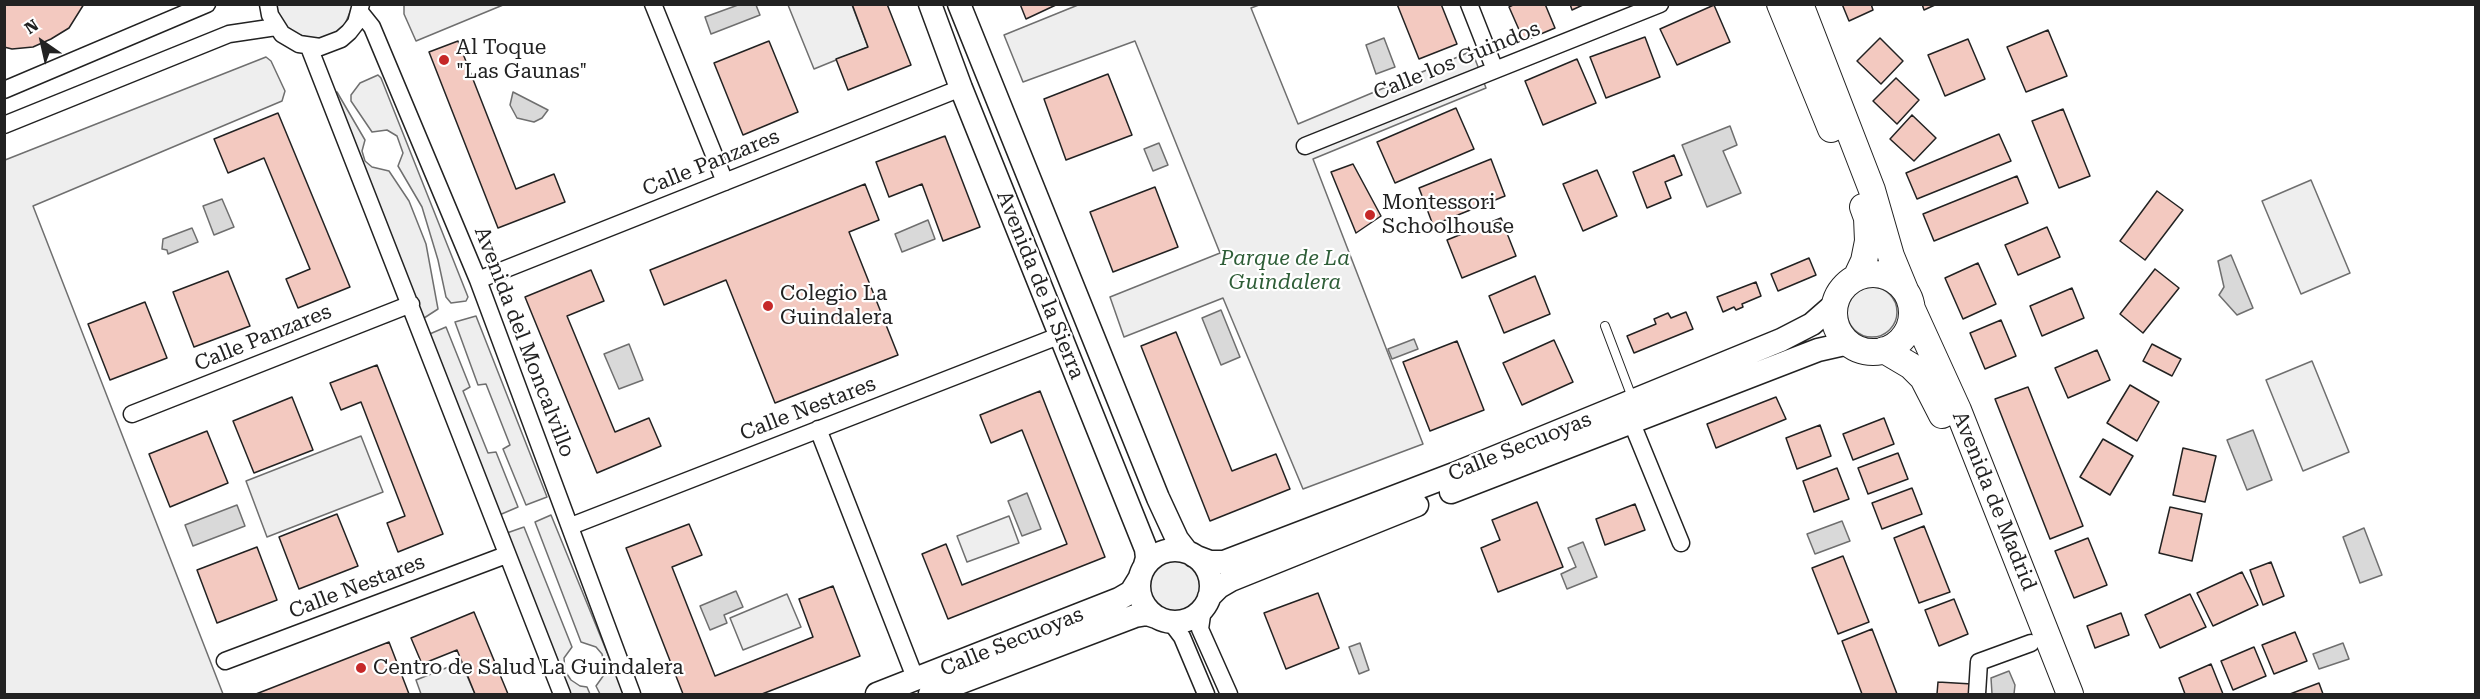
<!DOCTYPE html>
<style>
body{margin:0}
#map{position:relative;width:2480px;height:699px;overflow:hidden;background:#fff;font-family:"Roboto Serif",serif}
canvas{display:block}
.frame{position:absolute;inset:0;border:6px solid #222;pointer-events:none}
.north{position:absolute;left:12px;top:12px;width:60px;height:60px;-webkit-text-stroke:4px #fff;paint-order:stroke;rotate:326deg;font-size:16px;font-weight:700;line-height:24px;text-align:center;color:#222}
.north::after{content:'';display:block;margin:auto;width:21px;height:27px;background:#222;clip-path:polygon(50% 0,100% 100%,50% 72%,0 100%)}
</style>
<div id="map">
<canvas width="2480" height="699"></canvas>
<div class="frame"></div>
<div class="north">N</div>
</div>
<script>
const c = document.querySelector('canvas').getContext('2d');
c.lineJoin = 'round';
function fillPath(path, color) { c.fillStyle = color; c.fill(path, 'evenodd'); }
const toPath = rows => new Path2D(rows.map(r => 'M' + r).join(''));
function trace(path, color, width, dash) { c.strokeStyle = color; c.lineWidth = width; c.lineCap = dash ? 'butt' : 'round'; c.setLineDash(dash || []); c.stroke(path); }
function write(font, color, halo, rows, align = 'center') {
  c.font = font + ' "Roboto Serif",serif'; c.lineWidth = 4.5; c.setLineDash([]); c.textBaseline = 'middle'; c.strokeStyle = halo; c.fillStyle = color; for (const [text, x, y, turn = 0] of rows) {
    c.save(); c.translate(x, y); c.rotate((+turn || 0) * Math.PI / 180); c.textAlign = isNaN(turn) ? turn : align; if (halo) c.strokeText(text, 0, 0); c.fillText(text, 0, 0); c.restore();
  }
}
const green = toPath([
 [276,5,353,5,345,24,335,33,323,38,310,38,297,34,287,27,279,16,276,5],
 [404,5,404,4,503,5,416,41,404,14,404,5],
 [788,5,852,5,868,47,814,69,788,5],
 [1078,5,1259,5,1251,8,1298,124,1472,51,1486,88,1313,159,1423,444,1303,489,1223,298,1124,337,1110,297,1220,253,1135,41,1023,82,1004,35,1078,5],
 [266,57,271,61,285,91,282,101,33,206,223,694,5,694,5,160,266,57],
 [378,75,381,78,468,297,466,301,451,303,446,297,438,260,422,207,398,166,403,153,397,136,387,130,372,132,351,101,351,95,360,83,378,75],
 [337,92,365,140,362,151,365,161,372,167,389,171,409,201,426,244,438,309,421,320,332,93,337,92],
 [2311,180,2350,273,2301,294,2262,201,2311,180],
 '1847 312a25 25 0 1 1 50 0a25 25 0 1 1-50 0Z',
 [476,316,547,497,526,505,503,449,510,445,486,384,478,385,455,322,476,316],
 [446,327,470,387,463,391,488,453,496,452,518,507,497,516,425,336,446,327],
 [2312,361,2349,452,2303,471,2266,380,2312,361],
 [361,436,383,492,267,537,246,481,361,436],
 [551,515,624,694,600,694,596,686,606,672,602,654,596,647,581,642,535,522,551,515],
 [1009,516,1019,543,967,562,957,536,1009,516],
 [524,527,572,647,564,658,565,671,571,680,580,686,587,687,590,694,567,694,504,534,524,527],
 '1143 588a31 31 0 1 1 62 0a31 31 0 1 1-62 0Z',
 [787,594,801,627,743,650,730,618,787,594],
 [461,662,475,694,421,694,416,680,461,662]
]);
fillPath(green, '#eee');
trace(green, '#6f6f6f', 1.5);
const water = toPath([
 [738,5,756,5,760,15,711,34,705,17,738,5],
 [1384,38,1395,67,1376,74,1366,45,1384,38],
 [513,92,548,110,542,118,534,122,517,118,510,105,513,92],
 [1730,126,1737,145,1723,151,1741,193,1707,207,1682,145,1730,126],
 [1159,143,1168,165,1153,171,1144,149,1159,143],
 [222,199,234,227,214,235,203,206,222,199],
 [928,220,935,239,902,252,895,234,928,220],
 [192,228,198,242,168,254,167,250,162,249,163,239,192,228],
 [2231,255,2253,308,2237,315,2219,295,2224,287,2218,261,2231,255],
 [1221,310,1240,357,1221,365,1202,318,1221,310],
 [1414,339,1418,349,1392,359,1388,349,1414,339],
 [629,344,643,380,619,389,604,354,629,344],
 [2253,430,2272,480,2247,490,2227,440,2253,430],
 [1027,493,1041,529,1022,536,1008,501,1027,493],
 [237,505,245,526,193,546,185,525,237,505],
 [1842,521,1850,541,1815,554,1807,534,1842,521],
 [2364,528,2382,575,2360,583,2343,537,2364,528],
 [1583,542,1597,577,1567,589,1561,574,1576,567,1568,548,1583,542],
 [736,591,743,607,724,615,727,623,710,630,700,606,736,591],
 [1360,643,1369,670,1359,674,1349,647,1360,643],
 [2343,643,2349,659,2319,669,2313,654,2343,643],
 [2009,671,2015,685,2014,694,1992,694,1991,678,2009,671]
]);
fillPath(water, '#d9d9d9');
trace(water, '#6f6f6f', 1.5);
const building = toPath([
 [4,4,84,4,69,28,51,39,33,47,12,49,4,47,4,4],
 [852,4,887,4,911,65,848,90,836,59,868,47,852,4],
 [1020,4,1058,4,1026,19,1020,4],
 [1397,4,1441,4,1457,44,1419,59,1397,4],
 [1515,4,1545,4,1555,28,1524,41,1509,7,1515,4],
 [1570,4,1585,4,1572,10,1570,4],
 [1842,4,1871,4,1873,10,1849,21,1842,4],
 [1922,4,1937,4,1924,10,1922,4],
 [1714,5,1730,42,1677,65,1660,29,1714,5],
 [2048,30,2067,76,2026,92,2007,47,2048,30],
 [1645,37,1660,77,1606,98,1590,57,1645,37],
 [1880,38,1903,61,1881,84,1857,61,1880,38],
 [1968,39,1985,79,1945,96,1928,55,1968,39],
 [458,41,516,189,554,174,565,202,498,228,429,52,458,41],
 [769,41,798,112,743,135,714,63,769,41],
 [1577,59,1596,103,1543,125,1525,81,1577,59],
 [1108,74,1132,135,1066,160,1044,99,1108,74],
 [1896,78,1919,100,1897,124,1873,101,1896,78],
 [1456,108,1474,149,1395,183,1377,142,1456,108],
 [2063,109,2090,176,2059,188,2032,121,2063,109],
 [278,113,350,287,298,308,286,279,310,269,264,158,228,173,214,139,278,113],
 [1912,115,1936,138,1914,161,1890,139,1912,115],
 [1999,134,2011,161,1917,199,1906,173,1999,134],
 [945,136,980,227,943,241,922,184,889,197,876,162,945,136],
 [1674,155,1682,175,1665,182,1671,198,1647,208,1633,172,1674,155],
 [1491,159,1505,196,1433,225,1419,188,1491,159],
 [1353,164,1381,216,1356,233,1331,172,1353,164],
 [1597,170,1617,216,1583,231,1563,184,1597,170],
 [2017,176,2028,203,1934,241,1923,214,2017,176],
 [865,184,879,220,849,232,898,355,775,403,726,280,664,305,650,270,865,184],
 [1155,187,1178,247,1113,272,1090,212,1155,187],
 [2157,191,2183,210,2145,260,2120,241,2157,191],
 [1501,218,1516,256,1462,278,1447,240,1501,218],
 [2047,227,2060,257,2018,275,2005,245,2047,227],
 [1809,258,1816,275,1778,291,1771,274,1809,258],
 [1978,263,1996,304,1963,319,1945,278,1978,263],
 [2155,269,2179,288,2143,333,2120,314,2155,269],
 [591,270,604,301,567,316,615,432,649,418,661,446,597,473,525,297,591,270],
 [228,271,250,326,194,347,173,292,228,271],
 [1535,276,1550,314,1504,333,1489,296,1535,276],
 [1756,282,1761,296,1742,304,1743,307,1736,310,1734,307,1723,312,1717,297,1756,282],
 [2072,288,2084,318,2042,336,2030,306,2072,288],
 [145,302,167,358,110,380,88,324,145,302],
 [1686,312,1693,329,1634,353,1627,336,1656,324,1654,319,1668,313,1671,318,1686,312],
 [2001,320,2016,356,1985,369,1970,333,2001,320],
 [1176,332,1232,471,1276,454,1290,489,1210,521,1141,346,1176,332],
 [1554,340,1573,382,1522,405,1503,363,1554,340],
 [1457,341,1484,410,1430,431,1403,362,1457,341],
 [2152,344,2181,359,2172,376,2143,361,2152,344],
 [2097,350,2110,380,2068,398,2055,368,2097,350],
 [377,365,443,534,398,552,387,523,405,516,361,402,341,410,330,383,377,365],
 [2130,385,2159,402,2137,441,2107,423,2130,385],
 [2028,387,2083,526,2050,539,1995,399,2028,387],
 [1040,391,1105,557,948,619,922,554,946,544,962,585,1067,544,1022,430,991,443,980,415,1040,391],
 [292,397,313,450,254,473,233,421,292,397],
 [1776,397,1786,419,1716,448,1707,424,1776,397],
 [1884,418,1894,444,1853,460,1843,434,1884,418],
 [1820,425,1831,456,1797,469,1786,438,1820,425],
 [207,431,228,483,170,507,149,454,207,431],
 [2103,439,2133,456,2110,495,2080,477,2103,439],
 [2183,448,2216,456,2205,502,2173,495,2183,448],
 [1898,453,1908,479,1868,494,1858,468,1898,453],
 [1837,468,1849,499,1814,512,1803,481,1837,468],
 [1912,488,1922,514,1882,529,1872,503,1912,488],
 [1537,502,1563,567,1498,592,1481,548,1500,540,1492,520,1537,502],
 [1635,504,1645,530,1605,545,1596,519,1635,504],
 [2170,507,2202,514,2192,561,2159,553,2170,507],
 [337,514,358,566,299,589,279,537,337,514],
 [689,524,702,555,672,567,715,676,813,637,799,599,833,586,860,656,762,694,683,694,626,548,689,524],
 [1924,526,1950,592,1919,603,1894,538,1924,526],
 [2088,538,2107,585,2074,598,2055,551,2088,538],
 [257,547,277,600,217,623,197,570,257,547],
 [1843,556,1869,622,1838,634,1812,568,1843,556],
 [2271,562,2284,596,2263,605,2250,570,2271,562],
 [2242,572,2258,605,2213,626,2197,593,2242,572],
 [1318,593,1339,648,1286,669,1264,613,1318,593],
 [2190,594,2206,627,2160,648,2145,615,2190,594],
 [1954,599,1968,634,1939,646,1925,610,1954,599],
 [474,612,508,694,475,694,457,650,422,664,411,638,474,612],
 [2121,613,2129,635,2095,648,2087,626,2121,613],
 [1872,629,1897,694,1862,694,1842,641,1872,629],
 [2295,632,2307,661,2274,674,2262,645,2295,632],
 [389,642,409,694,256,694,389,642],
 [2254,647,2266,676,2233,690,2221,661,2254,647],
 [2211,664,2223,694,2185,694,2179,678,2211,664],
 [1938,682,1972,684,1972,694,1937,694,1938,682],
 [2319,683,2323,694,2290,694,2319,683]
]);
fillPath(building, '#f3c9c0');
trace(building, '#222', 1.5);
const lane = toPath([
 [1605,326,1633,400]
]);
const street = toPath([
 [268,4,270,15,282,34,299,44,320,47,341,39,349,32,356,23,361,4],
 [653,4,725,182],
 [1469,4,1495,70],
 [360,12,372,27,478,280,632,694],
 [309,47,562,694],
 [4,90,207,4],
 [4,125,229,34,276,27],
 [1305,146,1660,4],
 [478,280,961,88],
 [132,414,411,304],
 [1631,421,1681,543],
 [818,429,916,680],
 [571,526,1061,335],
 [1203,608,1200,629,1229,694],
 [1170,621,1182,637,1206,694],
 [225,661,506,555],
 [1977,694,1979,662,2031,643]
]);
const secondary = toPath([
 [930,4,961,88,1146,549,1147,558,1145,565],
 [959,4,1158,498,1177,539,1187,552],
 [1451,492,1818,350,1849,343],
 '1139 586a36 36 0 1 1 72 0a36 36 0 1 1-72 0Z',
 [1194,556,1210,562,1224,562,1454,474,1781,340,1812,324,1836,303],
 [1209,597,1219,587,1231,580,1417,505],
 [877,694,1119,599,1131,592,1139,579],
 [930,694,1135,616,1147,614,1159,618]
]);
const primary = toPath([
 [1780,4,1831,129],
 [1800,4,1872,190,1891,256,1905,290],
 '1834 313a39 39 0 1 1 78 0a39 39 0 1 1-78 0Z',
 [1856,278,1864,261,1868,241,1867,218,1863,207],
 [1912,309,1958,410,2070,694],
 [1884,350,1911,366,1923,378,1942,415]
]);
trace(lane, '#222', 10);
trace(street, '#222', 19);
trace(secondary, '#222', 25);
trace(primary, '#222', 28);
trace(lane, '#fff', 8);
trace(street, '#fff', 16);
trace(secondary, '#fff', 22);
trace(primary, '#fff', 26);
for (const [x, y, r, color] of [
 [444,60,6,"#c62828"],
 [1370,215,6,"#c62828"],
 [768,306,6,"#c62828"],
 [361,668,6,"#c62828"]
]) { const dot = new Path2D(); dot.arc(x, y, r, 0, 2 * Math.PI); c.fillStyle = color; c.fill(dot); trace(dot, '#fff', 2); }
write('21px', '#222', '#fff', [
 ["Al Toque",456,48],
 ["\"Las Gaunas\"",456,72],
 ["Montessori",1382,203],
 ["Schoolhouse",1382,227],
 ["Colegio La",780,294],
 ["Guindalera",780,318],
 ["Centro de Salud La Guindalera",373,668]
], 'left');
write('21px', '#222', '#fff', [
 ["Calle los Guindos",1457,61,-22],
 ["Calle Panzares",711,163,-22],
 ["Avenida de la Sierra",1040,285,68],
 ["Calle Panzares",263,338,-22],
 ["Avenida del Moncalvillo",524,342,69],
 ["Calle Nestares",808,409,-21],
 ["Calle Secuoyas",1520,447,-22],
 ["Avenida de Madrid",1994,501,68],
 ["Calle Nestares",357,587,-21],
 ["Calle Secuoyas",1012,642,-22]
]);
write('italic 21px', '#2f5e38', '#fff', [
 ["Parque de La",1285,259],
 ["Guindalera",1285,283]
]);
</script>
